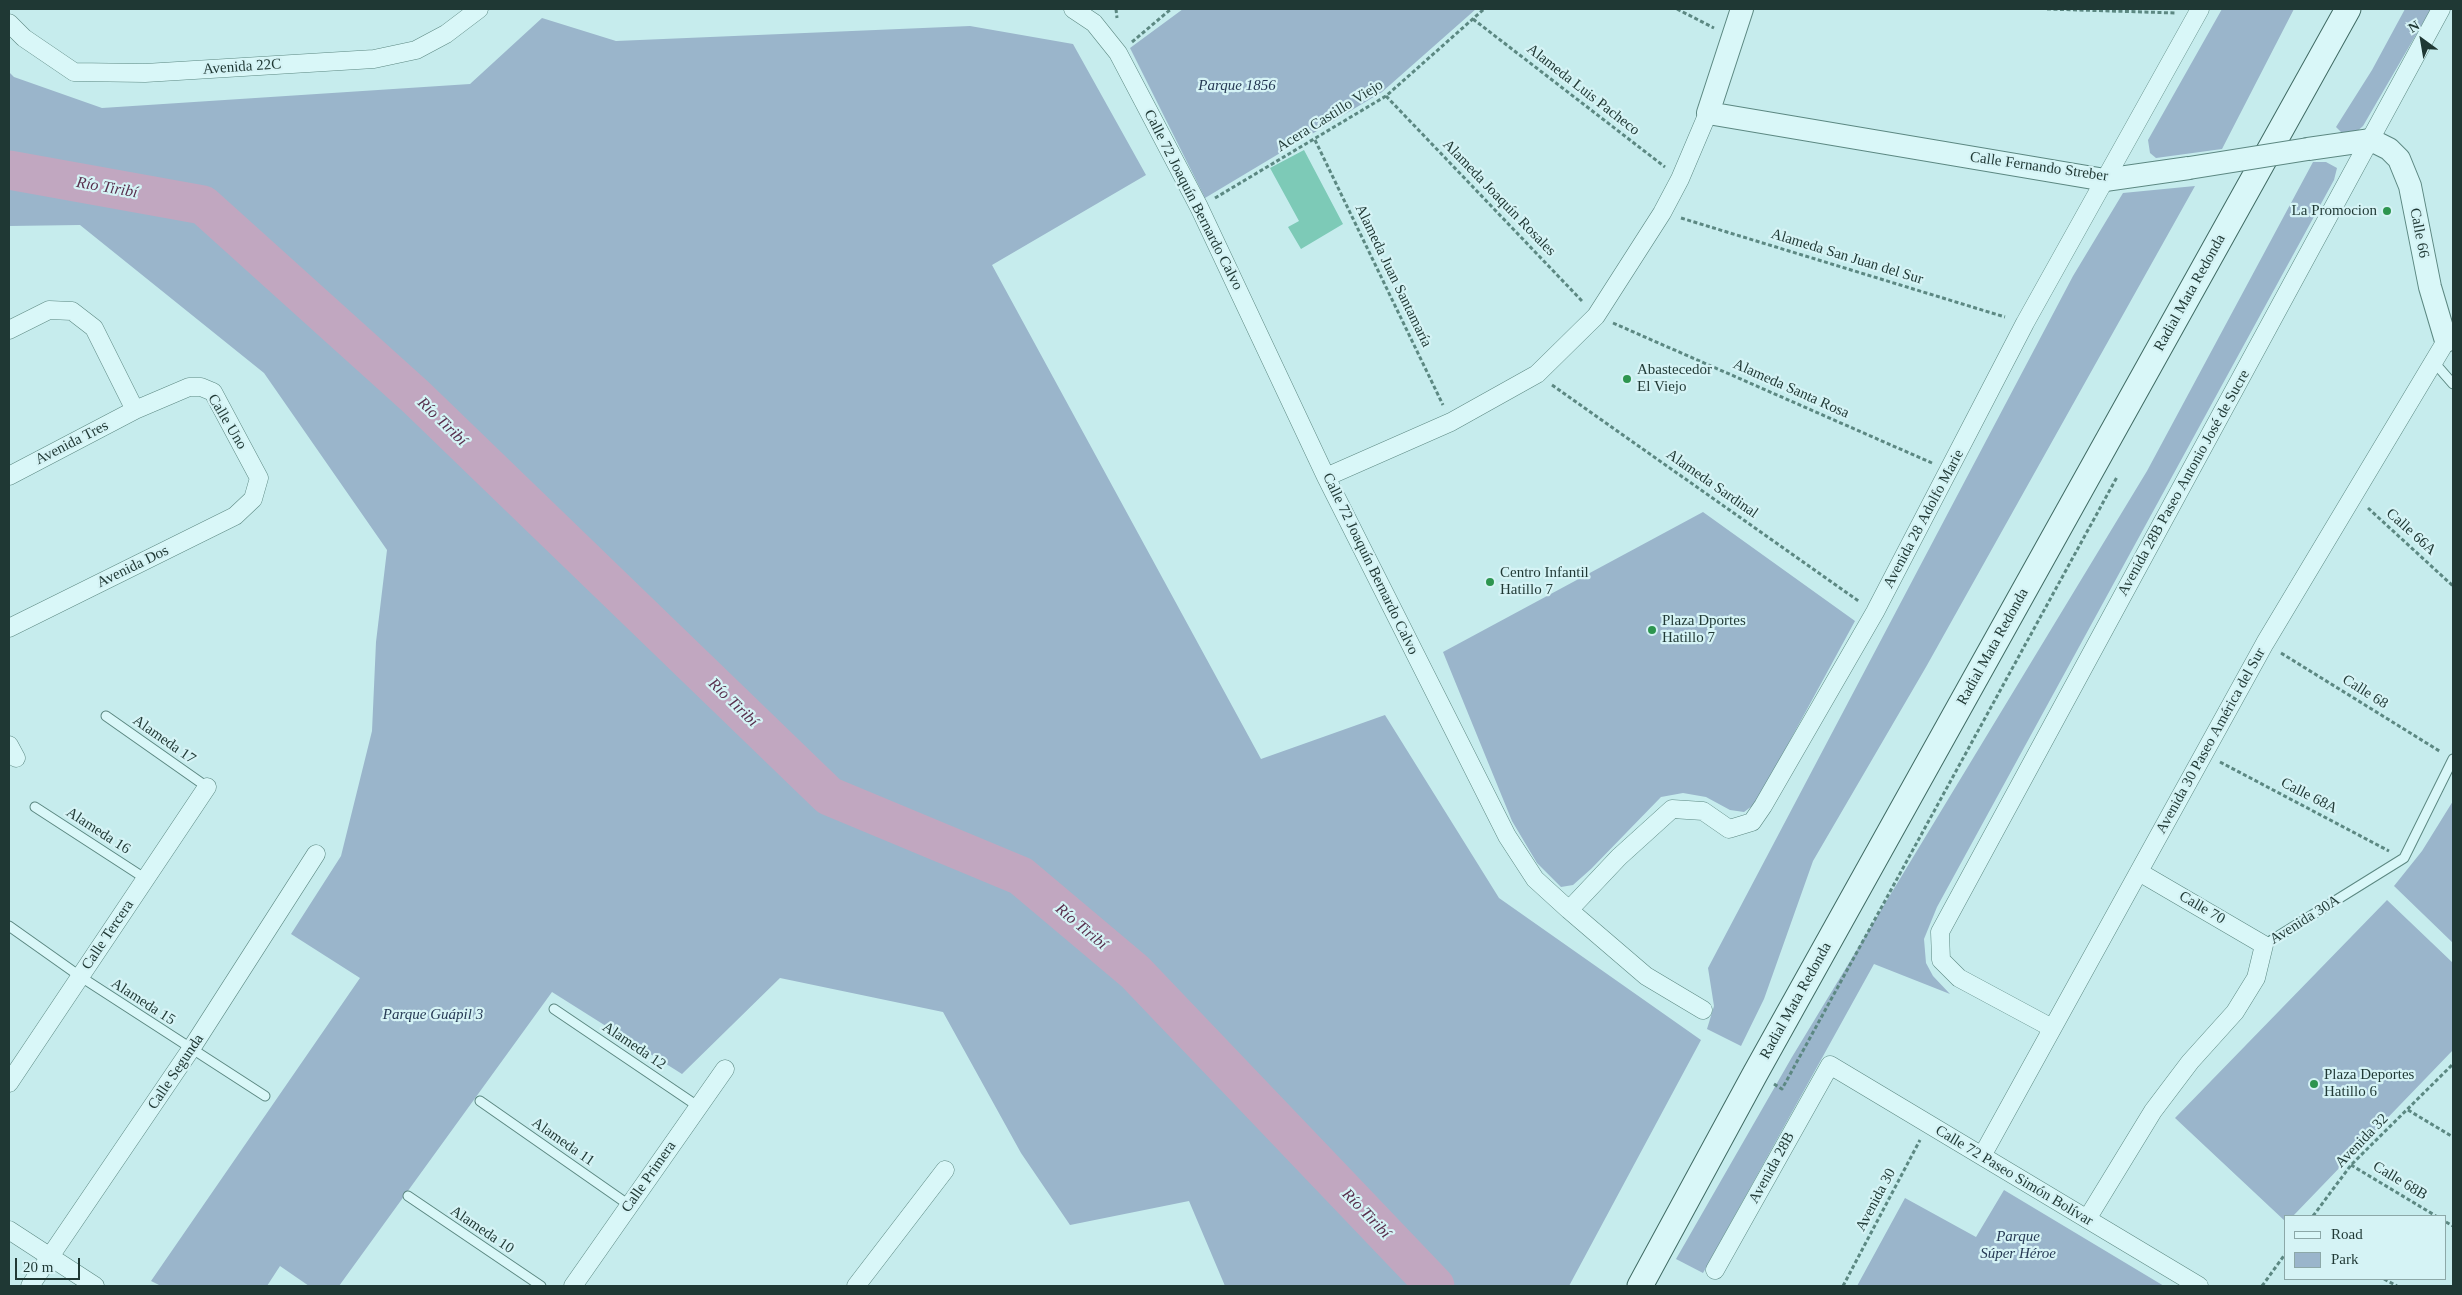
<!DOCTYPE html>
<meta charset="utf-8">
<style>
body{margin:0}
#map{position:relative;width:2462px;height:1295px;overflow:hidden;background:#c6eced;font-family:Georgia,serif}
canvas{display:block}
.frame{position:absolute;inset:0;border:10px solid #1f3834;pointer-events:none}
.legend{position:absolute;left:2284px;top:1215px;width:162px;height:65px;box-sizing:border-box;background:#d5f3f5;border:1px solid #8ca8a8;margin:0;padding:6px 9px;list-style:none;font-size:15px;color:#1f3834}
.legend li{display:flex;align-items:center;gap:10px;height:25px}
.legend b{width:25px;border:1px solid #8ca8a8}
.north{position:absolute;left:2397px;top:15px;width:50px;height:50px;-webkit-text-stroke:4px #d5f3f5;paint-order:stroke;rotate:328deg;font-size:14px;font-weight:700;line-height:20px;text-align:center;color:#1f3834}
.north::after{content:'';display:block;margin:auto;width:18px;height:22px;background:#1f3834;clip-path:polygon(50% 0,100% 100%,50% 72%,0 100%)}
.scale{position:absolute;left:15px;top:1258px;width:65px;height:22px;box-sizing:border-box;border:2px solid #1f3834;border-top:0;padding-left:6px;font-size:15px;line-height:18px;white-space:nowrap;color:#1f3834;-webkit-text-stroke:4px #d5f3f5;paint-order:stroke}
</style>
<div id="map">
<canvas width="2462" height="1295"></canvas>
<div class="frame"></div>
<ul class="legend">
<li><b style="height:6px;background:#d9f7f8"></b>Road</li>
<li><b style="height:14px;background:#9ab5cb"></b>Park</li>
</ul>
<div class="north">N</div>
<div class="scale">20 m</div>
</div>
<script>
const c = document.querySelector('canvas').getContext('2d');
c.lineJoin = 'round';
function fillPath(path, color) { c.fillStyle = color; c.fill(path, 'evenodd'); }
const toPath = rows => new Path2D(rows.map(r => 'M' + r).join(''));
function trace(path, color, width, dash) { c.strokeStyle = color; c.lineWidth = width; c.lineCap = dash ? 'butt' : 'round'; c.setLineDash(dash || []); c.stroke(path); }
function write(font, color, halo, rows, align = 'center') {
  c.font = font + ' Georgia,serif'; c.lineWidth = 4.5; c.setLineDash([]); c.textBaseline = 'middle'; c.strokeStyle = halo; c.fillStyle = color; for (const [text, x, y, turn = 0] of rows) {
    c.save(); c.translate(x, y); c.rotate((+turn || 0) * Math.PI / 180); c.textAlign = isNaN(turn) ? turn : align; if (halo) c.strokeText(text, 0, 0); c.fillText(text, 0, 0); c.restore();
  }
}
fillPath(toPath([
 [1183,9,1476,9,1382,92,1205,198,1130,48],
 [2222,9,2294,9,2222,149,2156,158,2150,153,2148,140],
 [2405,9,2431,9,2363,126,2354,134,2344,135,2336,127,2372,70],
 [542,18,616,41,970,26,1073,44,1146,175,992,265,1261,759,1385,715,1499,898,1701,1040,1569,1286,1225,1286,1189,1201,1070,1225,1021,1153,943,1012,780,978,682,1074,552,992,339,1286,309,1286,280,1266,267,1286,161,1286,151,1281,360,978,291,934,341,856,372,731,376,642,387,550,264,373,80,225,9,226,9,72,14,77,102,108,470,84],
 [2313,162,2326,162,2337,168,2334,180,1937,907,1924,939,1926,963,1933,976,1950,994,1874,964,1703,1273,1676,1259,1792,1057,2147,471],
 [2195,186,1926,667,1813,861,1764,999,1741,1046,1707,1029,1714,1006,1708,968,2073,276,2123,193],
 [1703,512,1855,621,1756,803,1744,812,1730,810,1706,797,1683,793,1661,797,1591,869,1573,885,1561,887,1537,863,1512,821,1443,652],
 [2453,801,2453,943,2394,886,2422,851],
 [2387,900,2453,963,2453,1050,2293,1216,2286,1216,2286,1222,2175,1118],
 [2004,1190,2164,1286,1857,1286,1905,1198,1976,1237]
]), '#9ab5cb');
trace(toPath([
 [9,170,203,205,416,397,829,796,1021,876,1135,972,1435,1286]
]), '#c1a7c0', 39);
fillPath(toPath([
 [1304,150,1343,224,1301,249,1288,227,1299,221,1270,168]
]), '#7dcab7');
const service = toPath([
 [2433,361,2453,384],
 [106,716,207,787],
 [35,807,146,879],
 [9,926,81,977,265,1096],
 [2264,945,2404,858,2453,759],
 [554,1009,699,1107],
 [480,1101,629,1205],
 [408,1196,541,1286]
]);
const minor = toPath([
 [1073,9,1094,23,1118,53,1199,207,1326,477,1507,836,1535,879,1569,910,1646,976,1703,1010],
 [9,23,24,38,74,72,145,73,374,59,416,50,446,34,479,9],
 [9,330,49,310,72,311,94,328,135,410,189,387,201,387,213,392,259,478,253,499,235,516,9,628],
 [9,476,135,410],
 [1326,477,1451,422,1537,374,1596,316,1662,213,1680,179,1708,113],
 [9,745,16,758],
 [1569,910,1619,857,1672,809,1703,811,1729,829,1752,822,1763,806,1875,612,2025,323,2200,9],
 [2052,1028,1959,978,1941,960,1940,932,2441,9],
 [9,1083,207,787],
 [1982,1156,2265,643,2446,341],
 [2087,1219,2153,1111,2190,1062,2235,1012,2256,978,2264,945,2139,872],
 [9,1230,95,1286],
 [1715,1270,1830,1065,2199,1286],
 [30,1286,191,1049,316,854],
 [573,1286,725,1069],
 [856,1286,945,1170]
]);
const tertiary = toPath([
 [1742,9,1708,113,2105,180,2189,168],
 [2308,149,2371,140,2389,149,2399,159,2410,186,2430,287,2446,341,2453,334]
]);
const secondary = toPath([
 [1640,1286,1755,1074,2348,9]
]);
trace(service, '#5c8882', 11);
trace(minor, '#5c8882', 19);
trace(tertiary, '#5c8882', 24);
trace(secondary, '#3f6a63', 27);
trace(toPath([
 [1116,9,1117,18],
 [1677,9,1714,28],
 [2047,9,2176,13],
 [1473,19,1665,167],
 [1132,42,1171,9],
 [1386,96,1582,301],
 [1315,140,1443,405],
 [1215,198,1386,96,1484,9],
 [1681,218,2005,317],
 [1613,323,1932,463],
 [1552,385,1860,602],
 [2368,508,2453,586],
 [2281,653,2441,752],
 [2220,762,2389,851],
 [1774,1084,1782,1089,2117,477],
 [2408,1110,2453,1137],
 [2351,1165,2436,1216],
 [2313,1216,2351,1165,2453,1064],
 [2446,1222,2453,1226],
 [2384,1279,2397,1286],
 [1843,1286,1920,1140],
 [2262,1286,2286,1253]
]), '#5c8882', 3, [4, 2.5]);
trace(service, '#d9f7f8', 9);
trace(minor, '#d9f7f8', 18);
trace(tertiary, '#d9f7f8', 22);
trace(secondary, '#d9f7f8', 25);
const tertiaryBridge = toPath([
 [2189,168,2308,149]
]);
trace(tertiaryBridge, '#5c8882', 24, []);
trace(tertiaryBridge, '#d9f7f8', 22);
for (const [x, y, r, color] of [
 [2387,211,5,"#2d954f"],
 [1627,379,5,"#2d954f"],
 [1490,582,5,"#2d954f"],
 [1652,630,5,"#2d954f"],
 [2314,1084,5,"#2d954f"]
]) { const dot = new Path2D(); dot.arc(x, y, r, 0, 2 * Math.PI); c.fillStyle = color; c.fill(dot); trace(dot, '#d5f3f5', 2); }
write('15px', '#1f3834', '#d5f3f5', [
 ["Avenida 22C",242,67,-4],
 ["Alameda Luis Pacheco",1583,90,38],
 ["Acera Castillo Viejo",1330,116,-32],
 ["Calle Fernando Streber",2039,167,8],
 ["Alameda Joaquín Rosales",1499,198,46],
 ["Calle 72 Joaquín Bernardo Calvo",1193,200,63],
 ["Calle 66",2419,233,79],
 ["Alameda San Juan del Sur",1847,257,17],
 ["Alameda Juan Santamaría",1393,276,64],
 ["Radial Mata Redonda",2190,293,-61],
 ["Alameda Santa Rosa",1791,389,24],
 ["Calle Uno",227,422,59],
 ["Avenida Tres",72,443,-27],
 ["Avenida 28B Paseo Antonio José de Sucre",2184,483,-61],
 ["Alameda Sardinal",1712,484,35],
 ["Avenida 28 Adolfo Marie",1924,519,-62],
 ["Calle 66A",2411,532,42],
 ["Calle 72 Joaquín Bernardo Calvo",1370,564,64],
 ["Avenida Dos",133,567,-26],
 ["Radial Mata Redonda",1993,647,-61],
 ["Calle 68",2365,692,32],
 ["Alameda 17",164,740,35],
 ["Avenida 30 Paseo América del Sur",2211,741,-61],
 ["Calle 68A",2309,796,27],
 ["Alameda 16",98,831,33],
 ["Calle 70",2202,908,30],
 ["Avenida 30A",2305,920,-32],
 ["Calle Tercera",108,935,-56],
 ["Radial Mata Redonda",1796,1001,-61],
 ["Alameda 15",143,1002,33],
 ["Alameda 12",634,1046,34],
 ["Calle Segunda",176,1072,-56],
 ["Avenida 32",2362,1141,-46],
 ["Alameda 11",563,1142,35],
 ["Avenida 28B",1772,1168,-61],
 ["Calle 72 Paseo Simón Bolívar",2014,1176,31],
 ["Calle Primera",649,1177,-55],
 ["Calle 68B",2400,1181,31],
 ["Avenida 30",1876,1200,-62],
 ["Alameda 10",482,1230,34]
]);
write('italic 15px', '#263954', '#d5f3f5', [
 ["Parque 1856",1237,86],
 ["Parque Guápil 3",433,1015],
 ["Parque",2018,1237],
 ["Súper Héroe",2018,1254]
]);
write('15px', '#1f3834', '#d5f3f5', [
 ["La Promocion",2377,211,"right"],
 ["Abastecedor",1637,370],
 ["El Viejo",1637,387],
 ["Centro Infantil",1500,573],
 ["Hatillo 7",1500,590],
 ["Plaza Dportes",1662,621],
 ["Hatillo 7",1662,638],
 ["Plaza Deportes",2324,1075],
 ["Hatillo 6",2324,1092]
], 'left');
write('italic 16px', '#582f4d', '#d5f3f5', [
 ["Río Tiribí",107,188,10],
 ["Río Tiribí",442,422,44],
 ["Río Tiribí",733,703,44],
 ["Río Tiribí",1081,927,40],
 ["Río Tiribí",1366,1214,46]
]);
</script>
